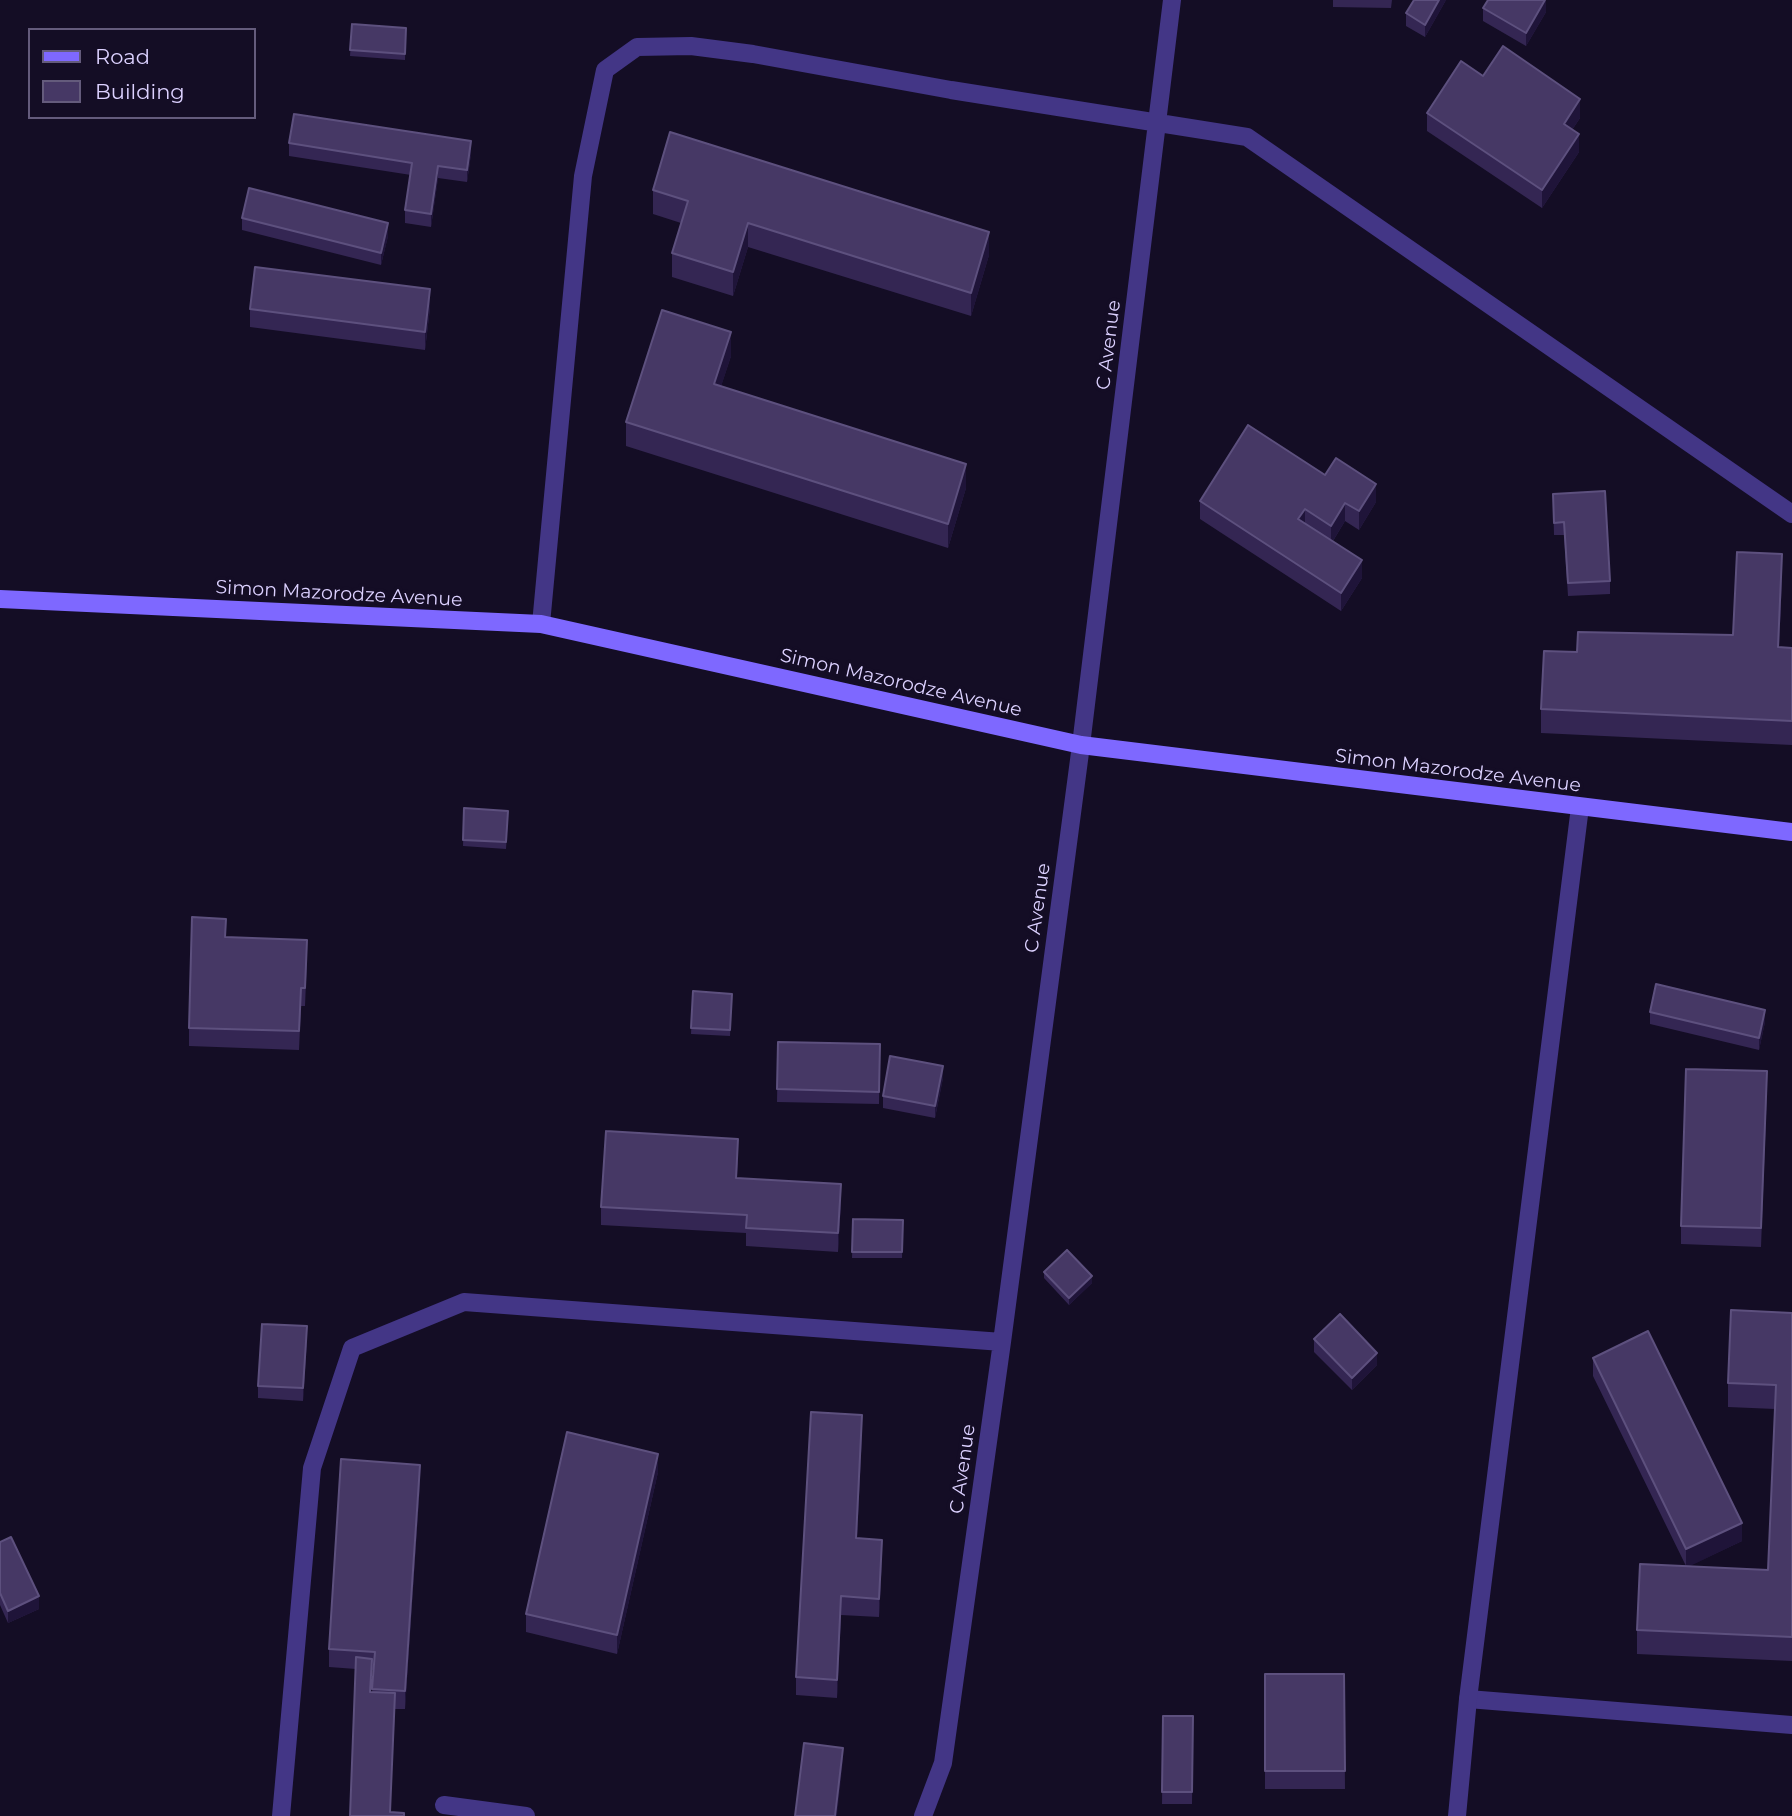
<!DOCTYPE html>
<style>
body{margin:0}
#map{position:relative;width:1792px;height:1816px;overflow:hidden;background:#140d25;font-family:Montserrat,sans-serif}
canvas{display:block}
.legend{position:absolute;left:28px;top:28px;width:228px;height:91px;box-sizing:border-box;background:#140d25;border:2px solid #645b7c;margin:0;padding:9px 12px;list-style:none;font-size:21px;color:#dcd1ff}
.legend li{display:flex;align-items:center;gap:14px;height:35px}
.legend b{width:35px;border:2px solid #645b7c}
</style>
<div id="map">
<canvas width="1792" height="1816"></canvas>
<ul class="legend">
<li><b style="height:9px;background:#7e68ff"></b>Road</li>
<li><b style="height:19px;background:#463865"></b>Building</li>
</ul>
</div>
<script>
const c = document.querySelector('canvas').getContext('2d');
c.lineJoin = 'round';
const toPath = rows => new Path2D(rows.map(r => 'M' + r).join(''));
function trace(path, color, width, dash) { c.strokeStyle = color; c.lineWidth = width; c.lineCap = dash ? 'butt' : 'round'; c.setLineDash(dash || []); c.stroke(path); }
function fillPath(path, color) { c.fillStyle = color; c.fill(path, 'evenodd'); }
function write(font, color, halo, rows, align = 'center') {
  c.font = font + ' Montserrat,sans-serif'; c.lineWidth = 7; c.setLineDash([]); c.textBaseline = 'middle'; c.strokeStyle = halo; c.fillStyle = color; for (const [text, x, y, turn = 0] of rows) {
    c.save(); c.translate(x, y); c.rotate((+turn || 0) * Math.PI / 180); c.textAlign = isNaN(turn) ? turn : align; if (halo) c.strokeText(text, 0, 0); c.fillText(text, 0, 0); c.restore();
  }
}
trace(toPath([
 [1468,1699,1792,1725]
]), '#433686', 18);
trace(toPath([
 [541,624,583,176,605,70,637,47,691,46,753,54,951,90,1247,137,1792,514],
 [444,1805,526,1816],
 [281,1816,312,1468,352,1348,464,1302,1002,1342],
 [923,1816,943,1763,1002,1342,1081,745,1172,0],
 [1457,1816,1468,1699,1580,807]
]), '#433686', 18);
trace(toPath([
 [0,599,541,624,1081,745,1792,832]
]), '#7e68ff', 18);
fillPath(toPath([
 [1333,0,1392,0,1391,8,1333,7],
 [1446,0,1425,37,1406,26,1406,13],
 [1483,8,1546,12,1526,46,1483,21],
 [352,24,406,28,405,60,350,56],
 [1427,113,1580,118,1572,130,1579,152,1542,208,1427,131],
 [289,143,471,154,467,182,438,178,431,227,405,223,405,210,411,175,289,156],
 [653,190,989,255,971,316,748,247,733,296,672,277,672,253,681,223,653,214],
 [242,218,388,236,381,265,242,230],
 [430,308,425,350,250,327,250,309],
 [731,356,721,386,966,488,948,548,626,446,626,422],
 [1325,475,1376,502,1359,530,1345,521,1333,541,1362,578,1341,611,1200,519,1200,501],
 [1553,494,1610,581,1610,594,1568,596,1564,535,1554,535],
 [1782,578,1779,647,1792,648,1792,745,1541,733,1541,709,1577,652,1733,635],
 [464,808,508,818,506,849,463,846],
 [226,937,307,958,305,1006,301,1006,299,1050,189,1046,189,1028],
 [693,991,732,994,730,1036,691,1034],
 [1650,1012,1765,1022,1759,1050,1650,1024],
 [778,1042,880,1044,879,1104,777,1102],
 [943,1078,935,1118,883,1108,883,1096],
 [1767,1090,1761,1247,1681,1244,1681,1226],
 [738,1157,737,1178,841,1202,838,1252,746,1246,746,1233,601,1225,601,1207],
 [853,1219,903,1220,902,1258,852,1258],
 [1044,1272,1092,1283,1069,1305,1044,1278],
 [1792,1313,1792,1661,1637,1654,1637,1630,1686,1566,1593,1376,1593,1358,1742,1541,1689,1566,1768,1570,1775,1409,1728,1407,1728,1383],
 [307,1339,303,1401,258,1398,258,1386],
 [1314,1339,1377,1365,1352,1390,1314,1352],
 [862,1433,857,1538,882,1558,879,1617,841,1615,837,1698,796,1695,796,1677],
 [658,1472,617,1654,526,1632,526,1614],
 [420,1483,405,1709,395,1709,350,1816,356,1669,329,1667,329,1649],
 [372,1670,374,1670,372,1692,371,1692],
 [0,1542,39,1609,8,1623,0,1605],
 [1265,1674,1344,1674,1345,1789,1265,1789],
 [1163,1716,1193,1716,1192,1804,1162,1804]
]), '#342653');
fillPath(toPath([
 [1439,0,1446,0,1425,37,1425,25],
 [1546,0,1546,12,1526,46,1526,33],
 [1580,99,1580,118,1564,142,1564,124],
 [1579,134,1579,152,1542,208,1542,190],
 [471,141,471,154,467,182,467,170],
 [438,166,438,178,431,227,431,214],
 [388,223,388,236,381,265,381,253],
 [748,223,748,247,733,296,733,272],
 [989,232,989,255,971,316,971,293],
 [430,289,430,308,425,350,425,332],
 [731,332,731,356,714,408,714,384],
 [966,464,966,488,948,548,948,524],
 [1376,484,1376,502,1359,530,1359,511],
 [1345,503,1345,521,1331,544,1331,526],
 [1305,509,1305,528,1298,519],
 [1782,554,1782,578,1778,671,1778,647],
 [1362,560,1362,578,1341,611,1341,593],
 [1765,1010,1765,1022,1759,1050,1759,1038],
 [943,1066,943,1078,935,1118,935,1106],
 [841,1184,841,1202,838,1252,838,1233],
 [1092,1276,1092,1283,1069,1305,1069,1298],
 [307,1326,307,1339,303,1401,303,1388],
 [1377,1353,1377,1365,1352,1390,1352,1378],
 [862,1415,862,1433,856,1557,856,1538],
 [658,1454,658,1472,617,1654,617,1635],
 [420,1465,420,1483,405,1709,405,1691],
 [1742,1523,1742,1541,1686,1568,1686,1549],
 [882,1540,882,1558,879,1617,879,1599],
 [39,1596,39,1609,8,1623,8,1611],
 [841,1596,841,1615,837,1698,837,1680],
 [395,1693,395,1711,390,1816],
 [843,1748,843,1760,837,1816,835,1816]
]), '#1f1439');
const building = toPath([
 [1414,0,1439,0,1425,25,1406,13,1414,0],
 [1488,0,1545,0,1526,33,1483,8,1488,0],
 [352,24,406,28,405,54,350,50,352,24],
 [1503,46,1580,99,1564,124,1579,134,1542,190,1427,113,1461,61,1483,76,1503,46],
 [294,114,471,141,467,170,438,166,431,214,405,210,412,163,289,143,294,114],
 [670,132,989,232,971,293,748,223,733,272,672,253,688,201,653,190,670,132],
 [249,188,388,223,381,253,242,218,249,188],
 [255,267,430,289,425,332,250,309,255,267],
 [662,310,731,332,714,384,966,464,948,524,626,422,662,310],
 [1248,425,1325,475,1336,458,1376,484,1359,511,1345,503,1331,526,1305,509,1298,519,1362,560,1341,593,1200,501,1248,425],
 [1605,491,1610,581,1568,583,1564,522,1554,523,1553,494,1605,491],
 [1737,552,1782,554,1778,647,1792,648,1792,721,1541,709,1544,651,1577,652,1578,632,1733,635,1737,552],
 [464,808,508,811,506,842,463,840,464,808],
 [192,917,226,919,225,937,307,940,305,988,301,988,299,1031,189,1028,192,917],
 [1656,984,1765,1010,1759,1038,1650,1012,1656,984],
 [693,991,732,994,730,1030,691,1028,693,991],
 [778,1042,880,1044,879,1092,777,1089,778,1042],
 [890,1056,943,1066,935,1106,883,1096,890,1056],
 [1686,1069,1767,1071,1761,1228,1681,1226,1686,1069],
 [606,1131,738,1139,736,1178,841,1184,838,1233,746,1228,747,1215,601,1207,606,1131],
 [853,1219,903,1220,902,1252,852,1252,853,1219],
 [1067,1250,1092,1276,1069,1298,1044,1272,1067,1250],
 [1731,1310,1792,1313,1792,1637,1637,1630,1640,1564,1768,1570,1776,1385,1728,1383,1731,1310],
 [1340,1314,1377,1353,1352,1378,1314,1339,1340,1314],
 [262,1324,307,1326,303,1388,258,1386,262,1324],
 [1648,1331,1742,1523,1686,1549,1593,1358,1648,1331],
 [811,1412,862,1415,856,1538,882,1540,879,1599,841,1596,837,1680,796,1677,811,1412],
 [567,1432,658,1454,617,1635,526,1614,567,1432],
 [341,1459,420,1465,405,1691,372,1689,375,1652,329,1649,341,1459],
 [11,1537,39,1596,8,1611,0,1593,0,1542,11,1537],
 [356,1657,372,1659,370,1692,395,1693,390,1812,404,1813,404,1816,350,1816,356,1657],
 [1265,1674,1344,1674,1345,1771,1265,1771,1265,1674],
 [1163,1716,1193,1716,1192,1792,1162,1792,1163,1716],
 [804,1743,843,1748,835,1816,795,1816,804,1743]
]);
fillPath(building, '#463865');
trace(building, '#5d507e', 2);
write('19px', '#dcd1ff', '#140d25', [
 ["C Avenue",1109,345,-83],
 ["Simon Mazorodze Avenue",339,594,3],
 ["Simon Mazorodze Avenue",901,683,13],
 ["Simon Mazorodze Avenue",1458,771,7],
 ["C Avenue",1038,908,-82],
 ["C Avenue",963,1469,-82]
]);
</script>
